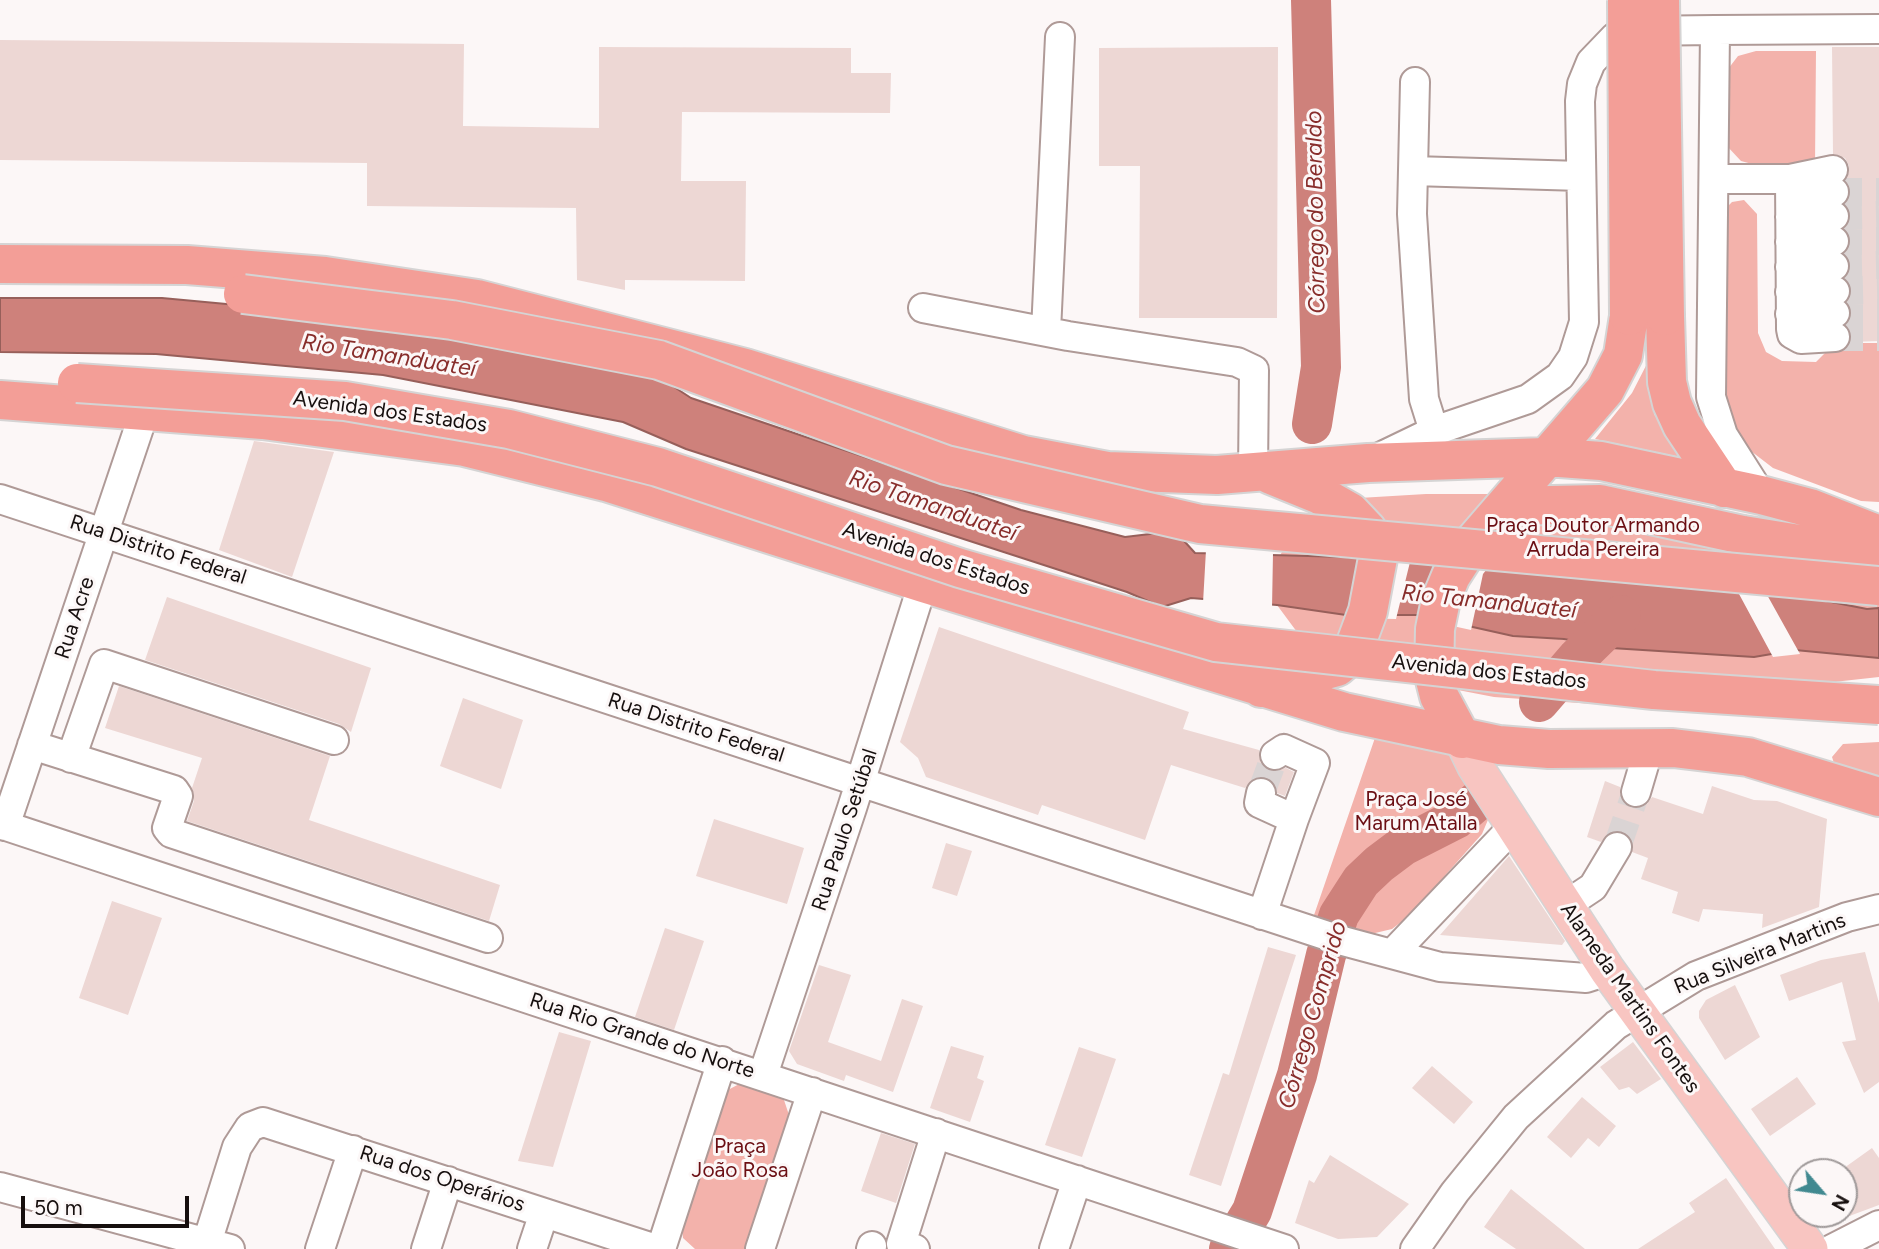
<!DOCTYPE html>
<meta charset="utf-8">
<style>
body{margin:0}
#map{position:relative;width:1879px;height:1249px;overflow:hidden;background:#fcf7f7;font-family:Figtree,sans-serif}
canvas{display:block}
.north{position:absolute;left:1788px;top:1158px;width:70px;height:70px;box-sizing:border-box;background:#fcf7f7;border:2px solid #a09a9a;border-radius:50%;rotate:119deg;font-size:19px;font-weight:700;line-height:28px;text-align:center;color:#160f0e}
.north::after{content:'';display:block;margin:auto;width:24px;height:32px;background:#418990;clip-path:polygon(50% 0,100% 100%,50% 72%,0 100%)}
.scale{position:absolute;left:21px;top:1196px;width:168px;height:32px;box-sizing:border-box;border:4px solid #160f0e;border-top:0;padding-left:9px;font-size:21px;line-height:24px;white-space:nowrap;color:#160f0e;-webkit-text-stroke:5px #fcf7f7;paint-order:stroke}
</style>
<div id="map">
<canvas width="1879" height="1249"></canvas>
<div class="north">N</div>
<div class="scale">50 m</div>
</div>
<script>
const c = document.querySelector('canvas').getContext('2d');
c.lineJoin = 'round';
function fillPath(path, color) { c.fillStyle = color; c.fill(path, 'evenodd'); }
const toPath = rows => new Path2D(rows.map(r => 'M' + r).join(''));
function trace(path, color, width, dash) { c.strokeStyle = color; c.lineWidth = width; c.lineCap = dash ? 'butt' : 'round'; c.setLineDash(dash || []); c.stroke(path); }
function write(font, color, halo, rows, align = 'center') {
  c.font = font + ' Figtree,sans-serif'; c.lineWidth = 6; c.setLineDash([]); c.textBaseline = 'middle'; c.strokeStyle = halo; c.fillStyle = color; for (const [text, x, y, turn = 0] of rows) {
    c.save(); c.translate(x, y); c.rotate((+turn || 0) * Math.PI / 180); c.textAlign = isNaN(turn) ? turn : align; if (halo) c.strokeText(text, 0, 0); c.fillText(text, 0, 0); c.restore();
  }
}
fillPath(toPath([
 [1756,51,1816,51,1815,165,1756,165,1741,161,1726,145,1725,73,1738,56],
 [1744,200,1757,214,1758,333,1766,352,1782,361,1816,362,1835,343,1879,343,1879,502,1861,501,1773,468,1747,448,1734,431,1724,408,1725,209,1732,202],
 [1652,354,1654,414,1680,457,1595,439,1632,393],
 [1426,494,1499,494,1879,576,1879,608,1867,609,1816,599,1793,589,1346,557,1279,557,1295,531,1324,508,1359,498],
 [1277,605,1346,615,1419,615,1611,648,1754,657,1795,650,1879,658,1879,677,1661,701,1593,704,1494,697,1427,684,1297,632],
 [1377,732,1451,753,1490,815,1482,834,1409,916,1392,929,1371,934,1356,933,1313,918],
 [1879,742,1879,783,1834,763,1832,757,1843,744],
 [743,1082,782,1094,789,1115,746,1249,695,1249,683,1238,682,1229,726,1091]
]), '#f3b2ab');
const water = toPath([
 [0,298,162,298,398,320,665,381,691,398,1021,510,1125,537,1175,531,1195,553,1346,557,1793,589,1816,599,1867,609,1879,608,1879,658,1795,650,1754,657,1611,648,1564,639,1513,636,1419,615,1346,615,1277,605,1191,598,1162,607,1127,592,686,449,623,422,383,375,156,354,0,352,0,298]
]);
fillPath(water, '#ce817b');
trace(water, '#975f5a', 2);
fillPath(toPath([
 [1206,550,1273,553,1272,608,1203,603],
 [1411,558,1396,619,1347,618,1362,562],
 [1437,560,1491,564,1483,574,1471,630,1421,619],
 [1732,581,1761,584,1800,654,1773,657]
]), '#fcf7f7');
trace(toPath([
 [1311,0,1321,367,1312,424],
 [1539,702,1577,658,1621,615],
 [1229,1249,1252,1211,1297,1075,1326,955,1339,915,1361,881,1379,864,1403,846,1456,819,1483,796]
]), '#ce817b', 40);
fillPath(toPath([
 [0,40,464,44,463,126,599,128,599,47,851,48,851,73,891,73,890,113,682,112,681,181,746,181,745,281,625,280,625,290,577,280,576,208,367,206,367,163,0,160],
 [1278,47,1277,318,1139,318,1140,166,1099,166,1099,48],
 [1832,47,1879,47,1879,341,1850,342,1851,335,1846,325,1852,313,1847,302,1852,290,1845,278,1851,265,1844,254,1851,241,1844,229,1851,216,1845,204,1851,191,1845,181,1849,166,1845,158,1833,154],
 [254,441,334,452,292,577,219,550],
 [167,597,371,668,351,732,339,724,145,660],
 [939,627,1189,712,1183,729,1259,750,1261,764,1268,770,1286,768,1294,772,1285,796,1277,793,1272,781,1265,777,1255,778,1245,788,1171,765,1145,840,1042,805,1038,815,926,777,918,758,900,742],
 [119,686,330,756,309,820,500,885,489,921,187,821,194,801,192,788,202,758,105,728],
 [463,698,523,720,501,789,440,766],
 [1605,781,1620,787,1620,797,1632,808,1647,804,1652,797,1703,814,1712,786,1754,800,1777,801,1827,819,1819,907,1762,928,1763,914,1703,909,1699,922,1672,913,1678,892,1641,879,1648,858,1632,852,1632,840,1626,833,1610,832,1601,842,1587,837],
 [714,819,804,848,787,904,696,876],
 [946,843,972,851,957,896,932,888],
 [1509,856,1565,941,1562,945,1440,935],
 [112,901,162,918,128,1015,79,998],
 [665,928,704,941,674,1030,635,1017],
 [1268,947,1296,955,1221,1186,1189,1175,1223,1073,1229,1075],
 [1865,952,1879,1003,1879,1082,1864,1093,1842,1042,1856,1040,1842,982,1789,1001,1780,975,1821,960],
 [819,965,851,975,828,1042,881,1061,902,999,923,1006,893,1092,846,1075,844,1081,797,1064,789,1051],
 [1735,985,1760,1037,1725,1060,1699,1018,1699,1011,1706,1000],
 [559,1032,591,1041,553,1167,518,1161],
 [1633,1042,1661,1079,1637,1094,1629,1087,1619,1090,1600,1067],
 [951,1046,984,1056,977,1078,984,1081,970,1122,930,1108],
 [1079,1047,1116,1059,1082,1157,1045,1145],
 [1432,1066,1473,1102,1454,1124,1412,1088],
 [1797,1077,1816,1104,1770,1136,1751,1109],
 [1582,1097,1616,1126,1599,1147,1588,1138,1571,1158,1547,1137],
 [881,1133,915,1144,896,1203,861,1191],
 [1872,1148,1879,1158,1879,1205,1844,1218,1844,1168],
 [1330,1155,1409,1204,1377,1237,1338,1239,1295,1223,1309,1180,1314,1183],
 [1726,1178,1775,1249,1638,1249,1695,1212,1689,1203],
 [1511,1189,1585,1249,1516,1249,1484,1227]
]), '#edd7d4');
trace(toPath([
 [1834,192,1879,192],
 [1834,216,1879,215],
 [1834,241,1879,241],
 [1834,266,1879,265],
 [1835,291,1879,290],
 [1835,313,1879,313],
 [1835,337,1879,337],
 [1261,793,1275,755],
 [1617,847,1636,792]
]), '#dad4d4', 28, [28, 14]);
const minor = toPath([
 [1415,82,1412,214,1424,399,1434,431],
 [1413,171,1581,176],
 [1715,179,1790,179,1833,170],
 [1790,179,1791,329,1792,334,1801,339,1835,337],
 [1790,192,1834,192],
 [1790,217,1834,216],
 [1790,242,1834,241],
 [1790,267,1834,266],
 [1790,292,1835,291],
 [923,308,1068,336,1237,362,1254,370,1253,473],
 [1790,314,1835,313],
 [1046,331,1060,37],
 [1378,458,1434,431,1528,399,1560,376,1573,357,1584,322,1580,101,1582,84,1591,62,1615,37,1633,31,1715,30],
 [1761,495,1723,435,1711,397,1715,30,1879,29],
 [0,499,1343,941,1440,967,1586,978,1608,971],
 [32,745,174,790,178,796,167,828,171,833,488,938],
 [71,758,104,664,334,740],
 [1636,792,1649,748],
 [1261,793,1259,803,1294,819,1315,763,1284,749,1275,755],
 [0,824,1284,1249],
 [5,826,145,410],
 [1566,905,1593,887,1617,847],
 [1262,915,1294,819],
 [1393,953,1514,826],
 [763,1075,852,808,923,583],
 [0,1187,230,1249],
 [205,1249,237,1147,250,1127,263,1122,656,1249],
 [320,1249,353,1150],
 [426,1249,448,1181],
 [532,1249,544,1213],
 [661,1249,722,1061],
 [760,1249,812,1092],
 [871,1249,872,1246],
 [915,1249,901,1244,936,1133],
 [1054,1249,1077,1180],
 [1415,1249,1455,1192,1516,1117,1616,1025,1696,976,1847,917,1879,909],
 [1832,1249,1879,1225]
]);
const major = toPath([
 [1462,739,1475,766,1608,971,1810,1249]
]);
const highway = toPath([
 [0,264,187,265,325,276,477,299,745,368,1023,455,1107,471,1217,475,1368,463,1546,457,1601,461,1761,495,1810,508,1879,535],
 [1665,316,1667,382,1672,403,1682,425,1724,488],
 [0,400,263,420,465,447,606,482,923,583,1344,712,1499,745,1549,749,1673,748,1748,757,1879,797],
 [1505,506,1600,504,1743,535,1830,549,1879,552],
 [1261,688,1337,667,1352,654,1368,611,1378,558,1376,545,1367,530,1350,512,1320,495,1271,475],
 [1462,739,1439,696,1434,676,1435,629,1441,600,1451,576,1471,545,1605,390,1623,355,1629,316]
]);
trace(minor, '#af9a97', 32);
trace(major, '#d5d4d4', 38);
trace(highway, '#d5d4d4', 42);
trace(minor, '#fff', 28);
trace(major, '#f8c5c1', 35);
trace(highway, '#f39e97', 38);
const highwayBridge = toPath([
 [1627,0,1629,316],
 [1660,0,1665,316],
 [243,294,452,320,659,360,946,465,1200,524,1879,586],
 [77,383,345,401,509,429,658,467,960,568,1216,642,1654,690,1879,705]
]);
trace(highwayBridge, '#d5d4d4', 42, []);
trace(highwayBridge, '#f39e97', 38);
write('21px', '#160f0e', '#fcf7f7', [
 ["Avenida dos Estados",390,412,8],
 ["Rua Distrito Federal",158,550,18],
 ["Avenida dos Estados",936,559,18],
 ["Rua Acre",75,618,-72],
 ["Avenida dos Estados",1489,672,6],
 ["Rua Distrito Federal",696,728,18],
 ["Rua Paulo Setúbal",845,830,-72],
 ["Rua Silveira Martins",1760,954,-22],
 ["Alameda Martins Fontes",1630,998,55],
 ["Rua Rio Grande do Norte",642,1036,18],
 ["Rua dos Operários",442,1179,18]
]);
write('21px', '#6b0e13', '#fcf7f7', [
 ["Praça Doutor Armando",1593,526],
 ["Arruda Pereira",1593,550],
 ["Praça José",1416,800],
 ["Marum Atalla",1416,824],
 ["Praça",740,1147],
 ["João Rosa",740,1171]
]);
write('italic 23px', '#882d2b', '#fcf7f7', [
 ["Córrego do Beraldo",1316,212,-91],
 ["Rio Tamanduateí",389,356,9],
 ["Rio Tamanduateí",933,506,19],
 ["Rio Tamanduateí",1489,602,6],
 ["Córrego Comprido",1313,1015,-74]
]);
</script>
